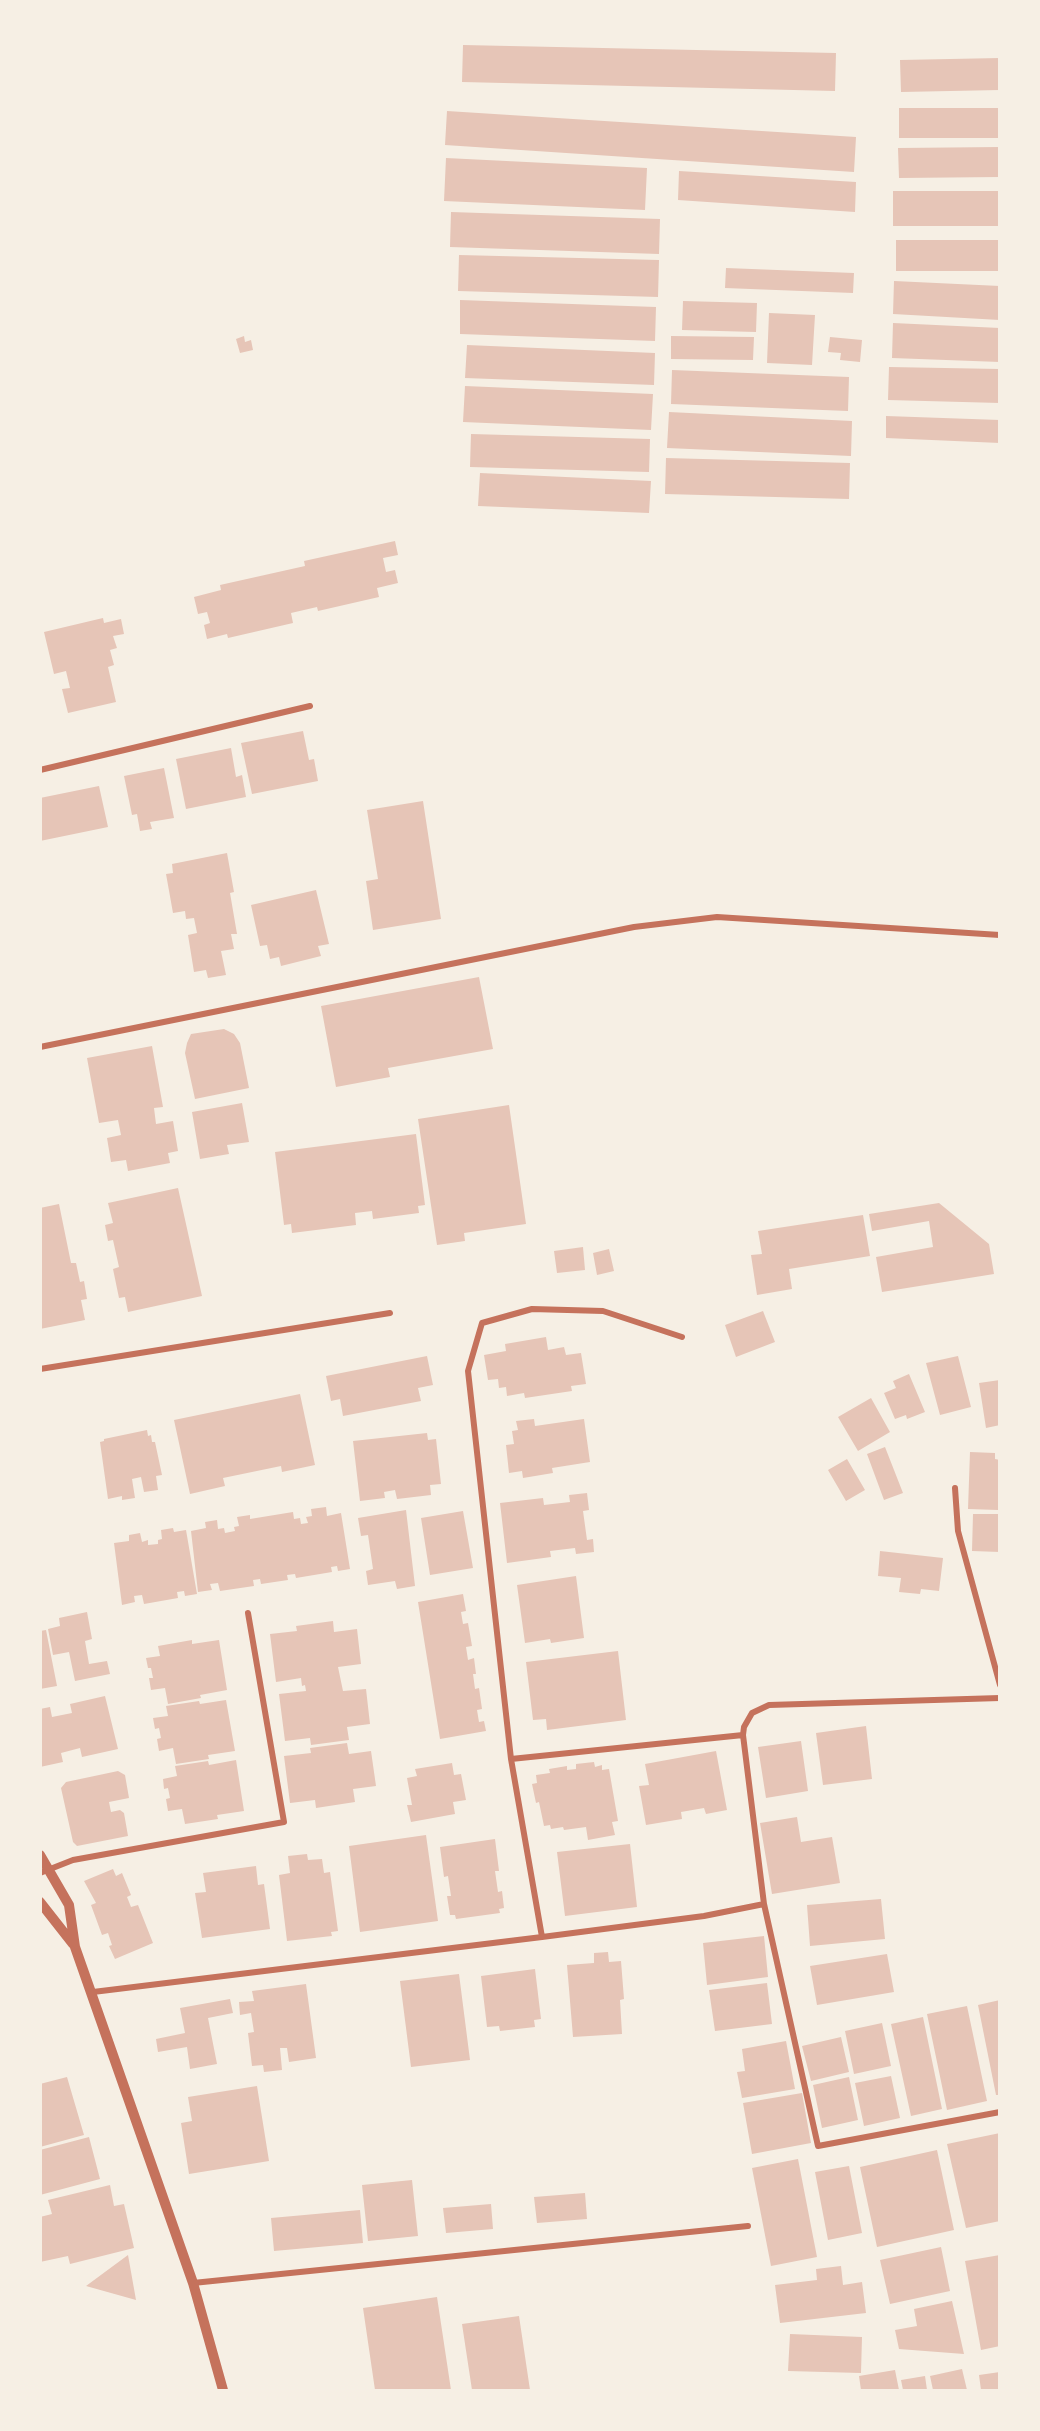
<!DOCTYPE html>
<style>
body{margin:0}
#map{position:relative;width:1040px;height:2431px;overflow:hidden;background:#f6efe4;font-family:Helvetica,sans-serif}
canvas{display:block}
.frame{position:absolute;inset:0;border:42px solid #f6efe4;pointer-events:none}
</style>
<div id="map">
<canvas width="1040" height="2431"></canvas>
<div class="frame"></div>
</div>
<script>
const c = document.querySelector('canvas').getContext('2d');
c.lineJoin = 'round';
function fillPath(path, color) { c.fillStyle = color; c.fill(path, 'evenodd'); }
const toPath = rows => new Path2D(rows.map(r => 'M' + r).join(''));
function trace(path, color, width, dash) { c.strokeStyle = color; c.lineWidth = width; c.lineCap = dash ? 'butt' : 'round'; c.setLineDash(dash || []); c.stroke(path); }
fillPath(toPath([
 [463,45,836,53,835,91,462,82],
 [1000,58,1000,90,901,92,900,60],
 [899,108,1000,108,1000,138,899,138],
 [447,111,856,137,854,172,445,145],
 [1000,147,1000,177,899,178,898,148],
 [446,158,647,168,645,210,444,201],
 [679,171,856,182,855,212,678,200],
 [893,191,1000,191,1000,226,893,226],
 [451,212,660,219,659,254,450,247],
 [896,240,1000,240,1000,271,896,271],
 [459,255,659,260,658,297,458,291],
 [726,268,854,273,853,293,725,288],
 [894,281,1000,286,1000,320,893,314],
 [460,300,656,307,655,341,460,334],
 [683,301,757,303,756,332,682,330],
 [769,313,815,315,812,365,767,363],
 [893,323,1000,328,1000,362,892,358],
 [244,336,245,342,251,340,253,350,240,353,236,339],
 [671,336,754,337,753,360,671,359],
 [830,337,862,340,860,362,840,360,841,353,828,352],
 [467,345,655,353,654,385,465,378],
 [889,367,1000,369,1000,403,888,400],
 [672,370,849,377,848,411,671,404],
 [465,386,653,394,651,430,463,422],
 [669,412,852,421,851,456,667,448],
 [886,416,1000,420,1000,443,886,438],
 [471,434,650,439,649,472,470,467],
 [666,458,850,463,849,499,665,494],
 [480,473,651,481,649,513,478,506],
 [395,541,398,555,383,558,386,572,395,570,398,583,377,588,379,597,318,611,317,607,291,613,293,623,228,638,227,634,207,639,204,625,210,623,207,612,198,614,194,597,221,590,220,585,305,566,304,561],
 [103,618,104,623,121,619,124,634,113,636,117,648,110,650,114,665,108,667,116,702,68,713,62,689,70,688,66,671,54,674,44,632],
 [303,731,309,760,314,759,318,781,252,794,241,743],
 [231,748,236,777,242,775,246,797,186,809,176,759],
 [164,768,174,818,150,822,152,829,140,831,137,814,132,815,124,776],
 [99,786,108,827,40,841,40,798],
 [423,801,441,919,373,930,366,881,378,879,367,810],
 [227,853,234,892,230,893,237,934,231,934,234,949,221,951,226,975,208,978,206,970,194,972,188,935,197,933,194,918,186,919,185,911,173,913,166,874,173,873,172,864],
 [316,890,329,944,318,946,321,956,281,966,279,957,270,959,267,945,260,946,251,905],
 [479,977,493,1049,388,1068,390,1077,336,1087,321,1006],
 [224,1029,234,1034,240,1043,249,1088,195,1099,185,1053,187,1043,191,1034],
 [152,1046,163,1107,154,1108,156,1124,173,1121,178,1151,168,1153,170,1163,128,1171,126,1160,111,1162,107,1138,121,1135,118,1120,99,1123,87,1058],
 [242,1103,249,1142,227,1145,229,1154,200,1159,192,1112],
 [509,1105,526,1224,464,1233,465,1241,437,1245,418,1119],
 [416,1134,425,1205,418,1206,419,1213,373,1219,372,1211,355,1213,356,1225,292,1233,291,1224,284,1225,275,1152],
 [178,1188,202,1296,128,1312,125,1297,119,1298,113,1269,119,1267,113,1240,108,1241,105,1225,113,1223,108,1203],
 [939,1203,989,1244,994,1274,882,1292,876,1257,933,1247,929,1221,872,1231,869,1214],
 [59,1204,71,1263,76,1263,80,1282,84,1281,87,1299,81,1300,85,1320,40,1329,40,1208],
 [863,1215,870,1256,789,1269,792,1289,757,1295,751,1255,762,1254,758,1231],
 [583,1247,585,1270,557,1273,554,1251],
 [609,1249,614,1271,597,1275,593,1253],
 [763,1311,775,1342,736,1357,725,1325],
 [546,1337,548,1350,564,1347,566,1355,581,1353,586,1384,571,1386,572,1391,525,1398,524,1393,507,1396,506,1387,499,1388,498,1379,488,1380,484,1355,506,1351,505,1344],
 [427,1356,433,1385,418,1388,421,1401,343,1416,340,1399,331,1401,326,1376],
 [958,1356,971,1407,940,1415,926,1363],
 [909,1374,925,1412,907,1419,906,1415,895,1419,884,1393,896,1388,893,1381],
 [1000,1380,1000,1425,986,1428,979,1383],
 [300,1394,315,1465,282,1472,281,1466,223,1478,225,1486,190,1494,174,1420],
 [871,1398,890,1432,858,1451,838,1417],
 [534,1419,535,1426,584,1419,590,1462,552,1468,553,1473,523,1478,522,1471,509,1473,506,1445,514,1444,512,1431,518,1430,516,1421],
 [147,1430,148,1436,151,1435,152,1442,155,1442,162,1475,156,1476,158,1490,144,1492,141,1477,132,1479,135,1498,122,1500,122,1496,108,1499,100,1442,104,1441,104,1439],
 [427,1433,428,1440,436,1439,441,1484,430,1485,431,1495,397,1499,395,1490,384,1492,385,1498,360,1501,353,1441],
 [885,1447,903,1493,884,1500,867,1454],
 [970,1452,995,1453,995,1459,1000,1460,998,1510,968,1509],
 [847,1459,865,1490,846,1501,828,1470],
 [587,1493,589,1510,583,1511,587,1540,593,1539,594,1552,576,1554,575,1548,550,1551,551,1557,507,1563,500,1503,543,1498,544,1505,570,1502,569,1495],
 [326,1507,327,1516,341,1513,350,1569,338,1571,337,1566,331,1567,332,1572,296,1578,295,1574,287,1575,288,1580,261,1584,260,1579,253,1580,254,1586,220,1591,218,1583,210,1584,212,1590,198,1592,191,1531,206,1528,205,1522,217,1520,218,1529,224,1528,225,1533,235,1531,234,1527,239,1526,237,1517,250,1515,250,1519,293,1512,294,1519,300,1518,301,1524,308,1523,306,1517,312,1516,311,1509],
 [406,1510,415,1586,397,1589,395,1581,368,1585,366,1571,373,1569,368,1535,361,1536,358,1518],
 [463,1511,473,1568,430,1575,421,1518],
 [973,1514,1000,1514,1000,1552,972,1551],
 [173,1528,174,1532,186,1530,197,1594,185,1596,184,1591,177,1592,178,1598,144,1604,142,1595,134,1596,135,1602,122,1605,114,1543,129,1541,129,1535,140,1533,142,1542,148,1540,148,1545,158,1544,158,1540,162,1539,161,1530],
 [880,1551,943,1558,939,1591,921,1589,920,1594,899,1592,901,1578,878,1576],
 [576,1576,584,1638,551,1643,550,1639,525,1643,517,1585],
 [463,1594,466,1611,461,1612,463,1624,468,1623,472,1646,466,1647,468,1660,474,1658,476,1674,473,1674,475,1689,479,1688,482,1709,477,1710,479,1722,484,1721,486,1731,440,1739,418,1602],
 [87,1612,92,1639,85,1641,89,1664,107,1661,110,1674,75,1681,69,1652,53,1655,48,1629,60,1626,59,1618],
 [333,1621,334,1632,357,1629,361,1664,338,1667,343,1691,366,1689,370,1724,347,1727,349,1740,311,1745,310,1738,285,1741,279,1694,306,1691,305,1685,302,1686,301,1678,276,1682,270,1634,297,1631,296,1626],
 [46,1630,57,1686,40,1689,40,1631],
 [192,1640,192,1644,219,1640,227,1690,200,1695,201,1698,168,1704,165,1688,151,1690,149,1678,153,1678,151,1668,148,1668,146,1658,160,1656,158,1646],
 [618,1651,626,1720,547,1730,546,1719,533,1720,526,1662],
 [105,1696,118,1749,82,1757,80,1748,61,1753,63,1762,40,1767,40,1709,50,1707,52,1717,72,1713,70,1704],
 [226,1700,235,1751,208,1755,209,1759,176,1764,173,1748,159,1751,157,1739,161,1738,159,1728,155,1729,153,1718,168,1716,166,1706,199,1701,200,1704],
 [866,1726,872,1779,823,1785,816,1733],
 [801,1741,808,1791,766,1798,758,1747],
 [347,1743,349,1754,371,1751,376,1786,353,1789,355,1802,316,1808,315,1800,290,1803,284,1756,311,1753,310,1748],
 [716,1751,727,1810,706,1814,704,1808,681,1812,682,1819,646,1825,639,1786,649,1785,645,1764],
 [236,1760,244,1811,217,1815,218,1819,185,1824,182,1809,168,1811,166,1799,170,1798,168,1788,164,1789,163,1779,177,1776,175,1766,208,1761,209,1765],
 [594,1762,595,1767,602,1765,602,1770,609,1769,618,1821,612,1822,615,1835,588,1840,586,1827,564,1830,563,1827,551,1829,550,1825,544,1826,539,1802,536,1803,532,1784,537,1783,536,1775,550,1773,549,1769,567,1766,567,1770,576,1769,576,1764],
 [452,1763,454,1775,461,1774,466,1800,453,1802,455,1814,411,1822,407,1805,412,1805,407,1778,417,1776,415,1769],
 [118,1771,125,1775,129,1798,109,1802,111,1812,120,1810,124,1813,128,1836,77,1846,73,1842,61,1788,66,1782],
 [797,1817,801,1842,832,1837,840,1883,772,1894,760,1823],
 [426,1835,438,1921,360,1932,349,1846],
 [495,1839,499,1871,495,1871,498,1892,502,1891,504,1908,499,1909,500,1913,456,1919,455,1915,450,1915,447,1896,451,1896,448,1876,444,1877,440,1847],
 [630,1844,637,1907,565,1916,557,1852],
 [307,1854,308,1860,322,1859,324,1873,330,1872,338,1931,331,1932,332,1936,287,1941,279,1875,290,1873,288,1856],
 [256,1866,258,1885,264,1884,270,1929,202,1938,195,1893,206,1892,203,1873],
 [113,1869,116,1876,122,1873,131,1895,127,1897,131,1907,138,1905,153,1943,115,1959,109,1946,112,1945,108,1933,102,1935,91,1905,96,1903,84,1881],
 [881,1899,885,1939,810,1946,807,1905],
 [764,1936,768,1977,707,1985,703,1943],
 [608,1952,609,1962,621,1961,624,1999,620,2000,622,2034,573,2037,567,1965,594,1963,594,1953],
 [887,1954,894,1992,817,2005,810,1966],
 [535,1969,541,2019,534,2020,535,2027,500,2031,499,2026,487,2027,481,1976],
 [459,1974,470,2060,411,2067,400,1981],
 [767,1983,772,2024,715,2031,709,1990],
 [306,1984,316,2058,289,2062,287,2048,280,2048,282,2070,264,2072,263,2065,252,2066,248,2033,254,2032,251,2013,240,2015,239,2002,254,2001,252,1991],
 [230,1999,233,2013,208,2018,217,2064,190,2069,187,2047,158,2052,156,2039,185,2033,180,2008],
 [1000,2000,1000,2095,996,2095,978,2005],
 [967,2006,987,2101,947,2110,927,2014],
 [923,2017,942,2109,911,2116,891,2024],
 [882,2023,891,2066,854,2074,845,2031],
 [841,2037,849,2072,811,2081,802,2046],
 [786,2041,795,2089,742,2098,737,2072,745,2071,742,2049],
 [891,2076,900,2118,864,2126,855,2083],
 [67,2077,84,2135,40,2147,40,2084],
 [849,2077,858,2120,822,2128,813,2085],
 [257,2086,269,2161,189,2174,181,2123,192,2121,188,2097],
 [802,2093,811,2143,752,2154,743,2103],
 [1000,2133,1000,2221,966,2228,947,2144],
 [89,2137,100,2179,40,2195,40,2150],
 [937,2150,954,2230,877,2247,860,2167],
 [798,2159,817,2257,771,2266,752,2168],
 [849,2166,862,2233,828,2240,815,2172],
 [412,2180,418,2236,368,2241,362,2185],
 [110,2185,114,2206,124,2204,134,2248,70,2264,68,2256,40,2262,40,2217,52,2214,48,2200],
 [585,2193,587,2219,537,2223,534,2197],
 [491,2204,493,2229,446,2233,443,2208],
 [360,2210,363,2243,274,2251,271,2218],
 [941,2247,950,2291,890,2304,880,2260],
 [128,2255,136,2300,86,2286],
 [1000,2255,1000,2346,981,2350,965,2261],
 [841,2266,843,2285,862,2282,866,2313,780,2323,775,2285,817,2280,816,2269],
 [437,2297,451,2390,375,2390,363,2308],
 [952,2301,964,2354,899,2349,895,2330,917,2326,914,2309],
 [519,2316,530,2390,472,2390,462,2324],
 [790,2334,862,2337,861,2373,788,2371],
 [962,2369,967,2390,933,2390,930,2376],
 [895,2370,899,2390,861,2390,859,2376],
 [1000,2372,1000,2390,981,2390,979,2375],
 [925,2376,927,2390,903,2390,901,2380]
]), '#e6c5b7');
trace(toPath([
 [40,770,310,706],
 [40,1047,634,927,717,917,1000,935],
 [40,1369,390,1313],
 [955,1488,958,1531,1000,1685],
 [511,1759,743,1735],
 [40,1873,73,1860,284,1822,248,1613],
 [764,1904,818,2146,1000,2112],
 [542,1937,511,1759,468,1371,482,1323,532,1309,603,1311,682,1337],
 [93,1992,542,1937,704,1916,764,1904,743,1735,744,1727,752,1713,769,1705,1000,1698],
 [193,2283,748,2226]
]), '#c5725c', 6);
trace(toPath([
 [40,1855,69,1905,75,1947,193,2283,223,2390],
 [40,1902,73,1944]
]), '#c5725c', 10);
</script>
